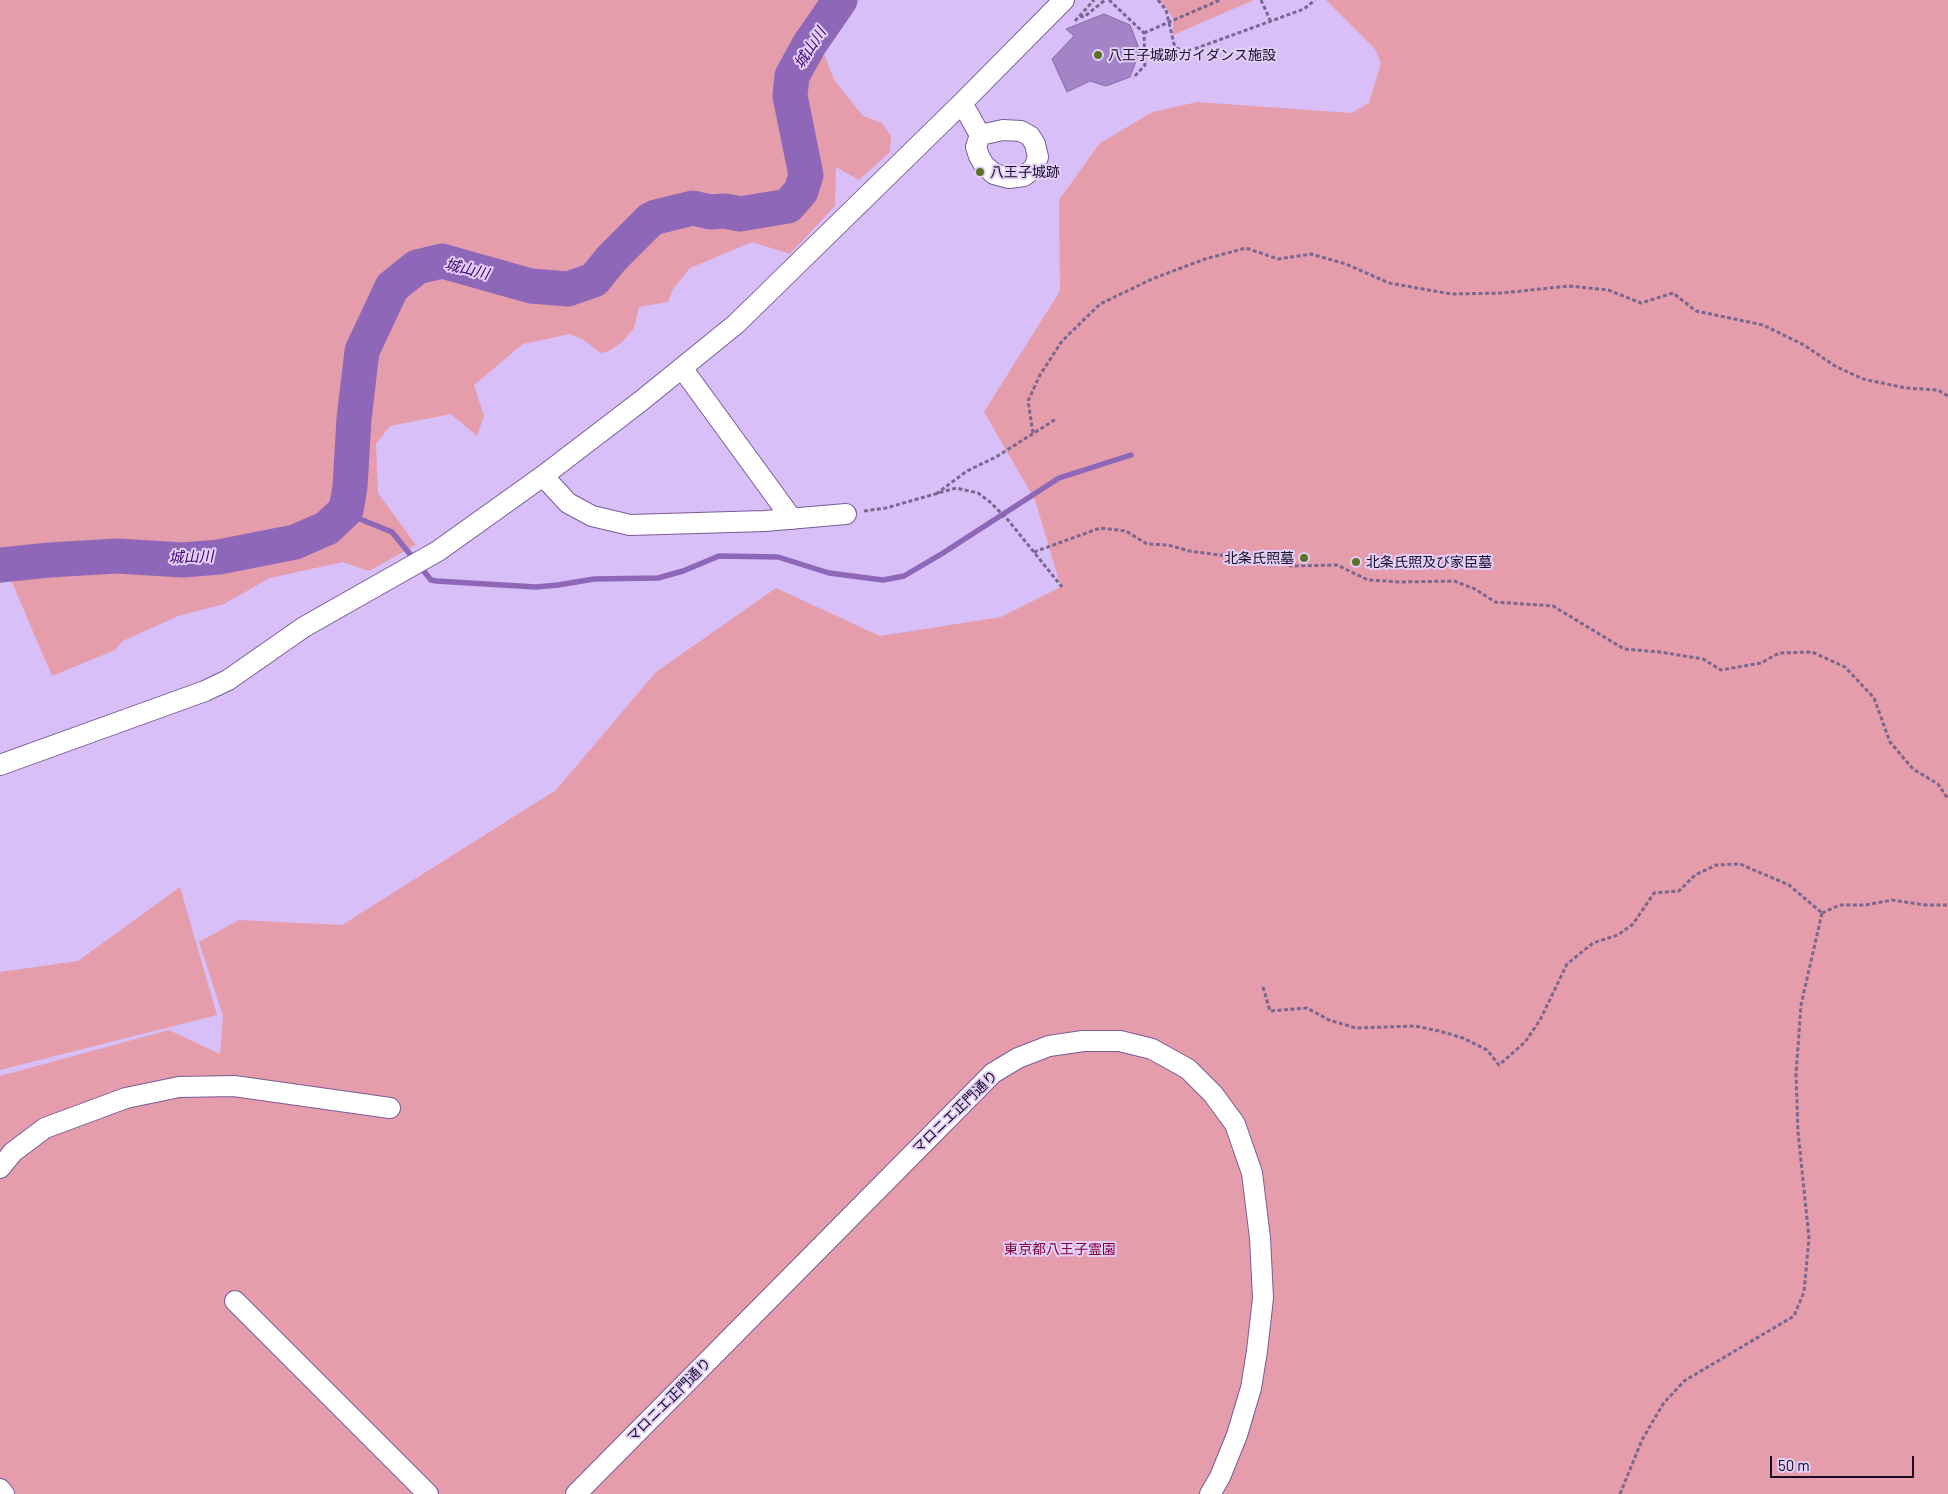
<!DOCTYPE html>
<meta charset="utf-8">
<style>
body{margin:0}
#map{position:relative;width:1948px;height:1494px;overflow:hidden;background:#d9bff7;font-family:Barlow,sans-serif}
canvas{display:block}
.scale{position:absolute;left:1770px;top:1456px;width:144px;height:22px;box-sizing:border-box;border:2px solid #180c24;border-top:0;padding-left:6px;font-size:15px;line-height:18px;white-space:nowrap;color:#180c24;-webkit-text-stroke:4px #e3d0fa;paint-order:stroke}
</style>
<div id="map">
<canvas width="1948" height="1494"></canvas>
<div class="scale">50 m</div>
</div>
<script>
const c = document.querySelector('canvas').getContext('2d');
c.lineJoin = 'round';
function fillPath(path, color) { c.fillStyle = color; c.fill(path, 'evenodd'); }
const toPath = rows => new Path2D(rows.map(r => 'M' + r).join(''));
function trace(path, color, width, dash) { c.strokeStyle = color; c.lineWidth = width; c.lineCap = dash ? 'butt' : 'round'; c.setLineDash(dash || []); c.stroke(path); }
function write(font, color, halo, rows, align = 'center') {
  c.font = font + ' Barlow,"Noto Sans JP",sans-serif'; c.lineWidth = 4; c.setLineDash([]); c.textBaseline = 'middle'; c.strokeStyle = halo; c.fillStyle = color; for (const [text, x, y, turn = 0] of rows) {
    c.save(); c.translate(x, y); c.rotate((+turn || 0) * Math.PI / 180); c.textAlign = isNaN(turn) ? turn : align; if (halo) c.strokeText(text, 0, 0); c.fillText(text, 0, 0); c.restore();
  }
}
fillPath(toPath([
 [0,0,858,0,832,31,822,48,834,80,863,116,882,123,891,136,890,152,859,180,836,167,835,206,790,254,752,242,690,268,673,289,668,302,639,307,634,328,621,343,607,352,600,353,584,340,570,334,523,344,474,385,484,416,477,436,451,414,390,426,376,444,378,493,416,545,369,571,343,562,270,578,224,604,178,616,123,641,115,650,52,676,11,580,0,583],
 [1160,0,1254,0,1173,35,1173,18],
 [1326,0,1948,0,1948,1494,0,1494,0,1076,169,1030,220,1054,223,1016,199,942,239,920,342,925,556,790,656,672,776,588,880,636,1001,617,1061,587,1035,500,984,412,1060,291,1059,200,1100,143,1153,112,1197,102,1351,113,1369,103,1381,63,1375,49],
 [180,887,217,1015,0,1070,0,972,78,961]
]), '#e59dac');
trace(toPath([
 [339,516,360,519,392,532,431,580,436,581,536,587,558,585,594,579,658,578,683,571,719,556,778,557,829,573,883,580,904,576,943,553,1059,478,1131,455]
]), '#8f67b8', 5.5);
trace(toPath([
 [0,565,49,560,117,556,183,560,219,557,295,542,327,528,346,510,350,487,354,419,362,351,392,287,417,267,442,261,531,286,568,289,594,280,611,259,650,220,656,217,693,208,710,212,725,211,740,214,788,206,801,191,806,175,790,96,792,76,809,45,840,0]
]), '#8f67b8', 35);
const building = toPath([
 [1104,14,1130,25,1140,51,1130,77,1106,86,1090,81,1067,92,1052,59,1074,36,1066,29,1104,14]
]);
fillPath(building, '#a384c6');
trace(building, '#8769a9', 1);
const minor = toPath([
 [962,103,980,135,976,147,979,156,984,165,994,174,1009,178,1024,176,1034,168,1038,157,1035,144,1030,136,1021,131,1003,130,980,135],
 [682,368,792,519],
 [543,476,568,503,592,516,630,525,765,521,846,514],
 [0,765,205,691,228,680,304,627,438,551,543,476,641,401,736,324,962,103,1064,0],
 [0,1168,13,1152,45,1128,126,1098,179,1087,234,1086,390,1108],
 [235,1301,428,1494],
 [0,1489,4,1494],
 [576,1494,993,1073,1018,1058,1049,1046,1083,1041,1120,1041,1152,1049,1188,1069,1213,1094,1235,1124,1252,1173,1260,1238,1263,1298,1257,1351,1251,1388,1237,1435,1220,1477,1210,1494]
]);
trace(minor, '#795b99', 22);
trace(toPath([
 [1109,0,1144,33,1145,65,1133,78],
 [1158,0,1166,10,1174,44,1178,49,1186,51,1197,48,1304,9,1315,0],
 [1261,0,1271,22],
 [1080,16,1084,17,1105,0],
 [1075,21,1094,0],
 [1144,33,1220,0],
 [1033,433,1028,401,1040,375,1062,341,1100,304,1152,279,1205,259,1246,248,1278,259,1311,254,1346,264,1389,283,1451,294,1502,293,1569,286,1608,290,1641,303,1673,293,1696,311,1763,325,1804,345,1835,366,1863,379,1906,388,1938,390,1948,396],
 [936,494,967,471,996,457,1056,419],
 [864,511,886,508,956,488,978,493,990,502,1008,520,1062,587],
 [1034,552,1100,528,1126,531,1147,544,1168,545,1189,551,1227,556,1253,555,1278,557,1291,566,1337,565,1368,580,1401,582,1454,581,1475,589,1495,602,1553,606,1624,649,1660,652,1703,659,1721,670,1761,663,1779,653,1812,652,1845,667,1874,698,1890,742,1913,769,1938,784,1948,799],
 [1822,913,1840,905,1866,905,1892,900,1925,905,1948,905],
 [1263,987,1270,1011,1307,1008,1329,1020,1356,1028,1415,1026,1439,1031,1463,1038,1487,1050,1499,1065,1525,1042,1540,1020,1567,964,1593,943,1618,935,1633,924,1654,893,1679,891,1695,875,1716,865,1740,864,1789,885,1822,913],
 [1620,1494,1642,1440,1663,1404,1684,1381,1794,1316,1804,1292,1809,1238,1798,1132,1796,1074,1801,1005,1822,913]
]), '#7a678f', 3, [4, 2.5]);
trace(minor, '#fff', 20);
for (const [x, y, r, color] of [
 [1098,55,5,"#5a7325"],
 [980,172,5,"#5a7325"],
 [1304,558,5,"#5a7325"],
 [1356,562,5,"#5a7325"]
]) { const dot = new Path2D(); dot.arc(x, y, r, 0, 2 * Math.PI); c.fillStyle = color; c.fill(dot); trace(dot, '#e3d0fa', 2); }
write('14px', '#180c24', '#e3d0fa', [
 ["八王子城跡ガイダンス施設",1108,55],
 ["八王子城跡",990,172],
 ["北条氏照墓",1294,558,"right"],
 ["北条氏照及び家臣墓",1366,562]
], 'left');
write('14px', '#180c24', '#e3d0fa', [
 ["マロニエ正門通り",955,1112,-44],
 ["マロニエ正門通り",669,1400,-45]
]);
write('14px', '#810038', '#e3d0fa', [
 ["東京都八王子霊園",1060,1249]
]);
write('italic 15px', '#400069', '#e3d0fa', [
 ["城山川",810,48,-57],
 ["城山川",467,269,14],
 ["城山川",191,557,-2]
]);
</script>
